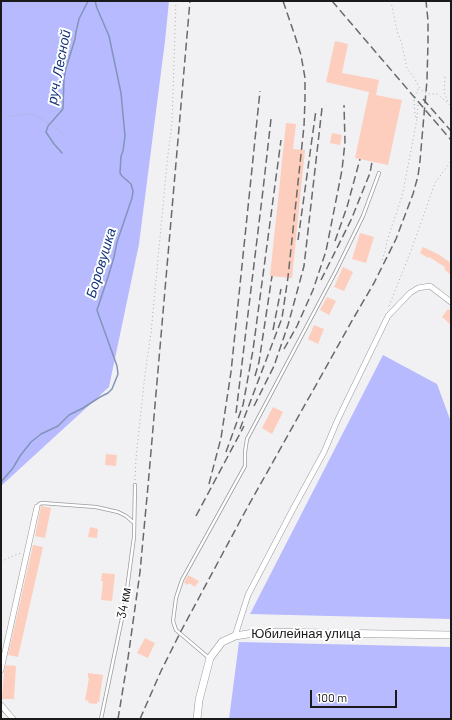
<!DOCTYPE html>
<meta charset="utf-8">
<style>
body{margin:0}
#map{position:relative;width:452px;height:720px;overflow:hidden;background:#f1f1f3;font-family:Barlow,sans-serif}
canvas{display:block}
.frame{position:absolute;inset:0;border:2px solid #1a1a1a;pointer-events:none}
.scale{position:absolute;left:310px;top:690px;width:87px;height:18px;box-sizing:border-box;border:2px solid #1a1a1a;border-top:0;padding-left:5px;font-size:12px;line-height:14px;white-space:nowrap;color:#1a1a1a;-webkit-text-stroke:3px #fff;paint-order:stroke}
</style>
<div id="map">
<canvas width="452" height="720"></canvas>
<div class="frame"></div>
<div class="scale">100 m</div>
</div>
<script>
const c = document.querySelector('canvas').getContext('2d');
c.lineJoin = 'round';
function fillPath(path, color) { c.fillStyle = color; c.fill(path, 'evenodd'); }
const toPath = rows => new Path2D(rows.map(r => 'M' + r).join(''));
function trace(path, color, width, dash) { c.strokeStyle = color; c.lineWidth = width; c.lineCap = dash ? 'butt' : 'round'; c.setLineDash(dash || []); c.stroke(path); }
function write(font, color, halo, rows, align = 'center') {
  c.font = font + ' Barlow,sans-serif'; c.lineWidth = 4; c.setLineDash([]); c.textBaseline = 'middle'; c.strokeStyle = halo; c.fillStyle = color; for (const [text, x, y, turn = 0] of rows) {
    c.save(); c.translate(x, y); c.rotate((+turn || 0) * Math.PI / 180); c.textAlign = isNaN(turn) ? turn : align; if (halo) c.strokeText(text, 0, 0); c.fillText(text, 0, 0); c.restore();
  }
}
fillPath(toPath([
 [1,1,169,1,165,41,139,244,109,387,1,486],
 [383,355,437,384,451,422,451,619,250,614],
 [239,642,451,647,451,719,229,719]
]), '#b7baff');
trace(toPath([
 [62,153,54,144,46,132,48,126,63,109,64,78,66,68,75,39,76,32,79,19,88,1],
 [1,482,13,468,20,456,31,442,41,434,58,426,69,415,83,408,100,397,108,393,112,389,118,374,117,366,98,313,97,310,108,277,114,257,117,242,132,198,133,191,131,184,122,176,120,173,121,156,123,151,125,136,121,93,109,36,97,8,95,1],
 [1,710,5,713]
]), '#8294b8', 1.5);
fillPath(toPath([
 [335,41,348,44,342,73,379,80,376,95,402,100,388,165,355,158,369,92,326,82],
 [286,123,296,124,293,149,305,150,292,278,270,276],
 [332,133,342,135,340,145,330,143],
 [360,233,374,237,366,263,352,259],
 [423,247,438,254,451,263,451,275,444,269,445,267,429,257,428,258,420,253],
 [343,267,353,272,344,291,334,287],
 [327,297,336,301,329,315,320,310],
 [448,309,451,311,451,325,442,317],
 [314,325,324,329,318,344,308,339],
 [273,407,283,412,272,434,262,428],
 [106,454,117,455,116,466,105,465],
 [41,506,51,508,45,538,35,536],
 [90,527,98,529,97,538,88,537],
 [33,545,43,547,18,657,8,655],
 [102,573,115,574,112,601,101,600,103,581,101,581],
 [188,575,199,581,195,587,189,583,188,585,184,583],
 [145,638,155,643,148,658,137,653],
 [6,665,16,666,14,699,2,699,4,672],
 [88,673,103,675,99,702,97,702,97,704,88,703,89,701,85,700,89,678,88,678]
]), '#fdcebd');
const service = toPath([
 [38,506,39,504,42,503,96,507,118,512,126,516,133,522],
 [209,658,176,630,173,621,176,598,182,580,245,466,245,452,247,439,336,271,363,216,379,173],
 [101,719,125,604,134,537,135,485]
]);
const minor = toPath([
 [235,636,248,595,293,509,324,452,338,419,388,316,410,293,418,288,430,286,451,302],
 [1,670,37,507],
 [1,705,13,719]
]);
const secondary = toPath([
 [197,719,199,700,210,658,222,642,235,636,260,632,451,635]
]);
trace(service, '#999a9b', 4);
trace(minor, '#999a9b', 6);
trace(secondary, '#999a9b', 8);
trace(toPath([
 [391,1,397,31,402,44,407,69,414,77,419,87,424,92,428,94,437,94,449,104],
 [445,77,444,92,449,104,451,106],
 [1,117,26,114,33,114,54,126,68,138],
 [417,118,418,105],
 [382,260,385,252,387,241,401,199,404,187,417,119,415,115,414,99,419,87],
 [389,306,412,248,435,183,451,161],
 [135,480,136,458,145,374,151,333,167,163,172,122,176,1],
 [1,562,10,557,21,553]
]), '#acacad', 1, [1, 3]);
trace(service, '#fff', 2.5);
trace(minor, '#fff', 5);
trace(secondary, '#fff', 7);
trace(toPath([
 [332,1,451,140],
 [423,99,451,131],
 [298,240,316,110],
 [335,241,347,207,360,159],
 [321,280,351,220,370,173,372,162],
 [273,330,281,289],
 [284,349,297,326,313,290,326,251,342,170,345,142,344,105],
 [255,376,259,362,272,276],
 [254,406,274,366,288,325,304,266,322,108],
 [236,413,263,190,271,119],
 [240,429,282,318,288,277,304,126,305,99,305,78,301,55,295,36,283,1],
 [226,452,243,405,253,350,281,140],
 [209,484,221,438,231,372,260,91],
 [196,516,244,426],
 [118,719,128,658,140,572,148,486,190,1],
 [140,719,161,671,180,633,246,510,353,319,374,283,396,239,413,194,418,176,420,161,427,80,428,42,428,21,426,1]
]), '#69696a', 1.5, [8, 4]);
write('13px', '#1a1a1a', '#fff', [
 ["34 км",124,603,-80],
 ["Юбилейная улица",306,634]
]);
write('italic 14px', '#12347b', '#fff', [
 ["руч. Лесной",59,67,-79],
 ["Боровушка",101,263,-73]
]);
</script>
